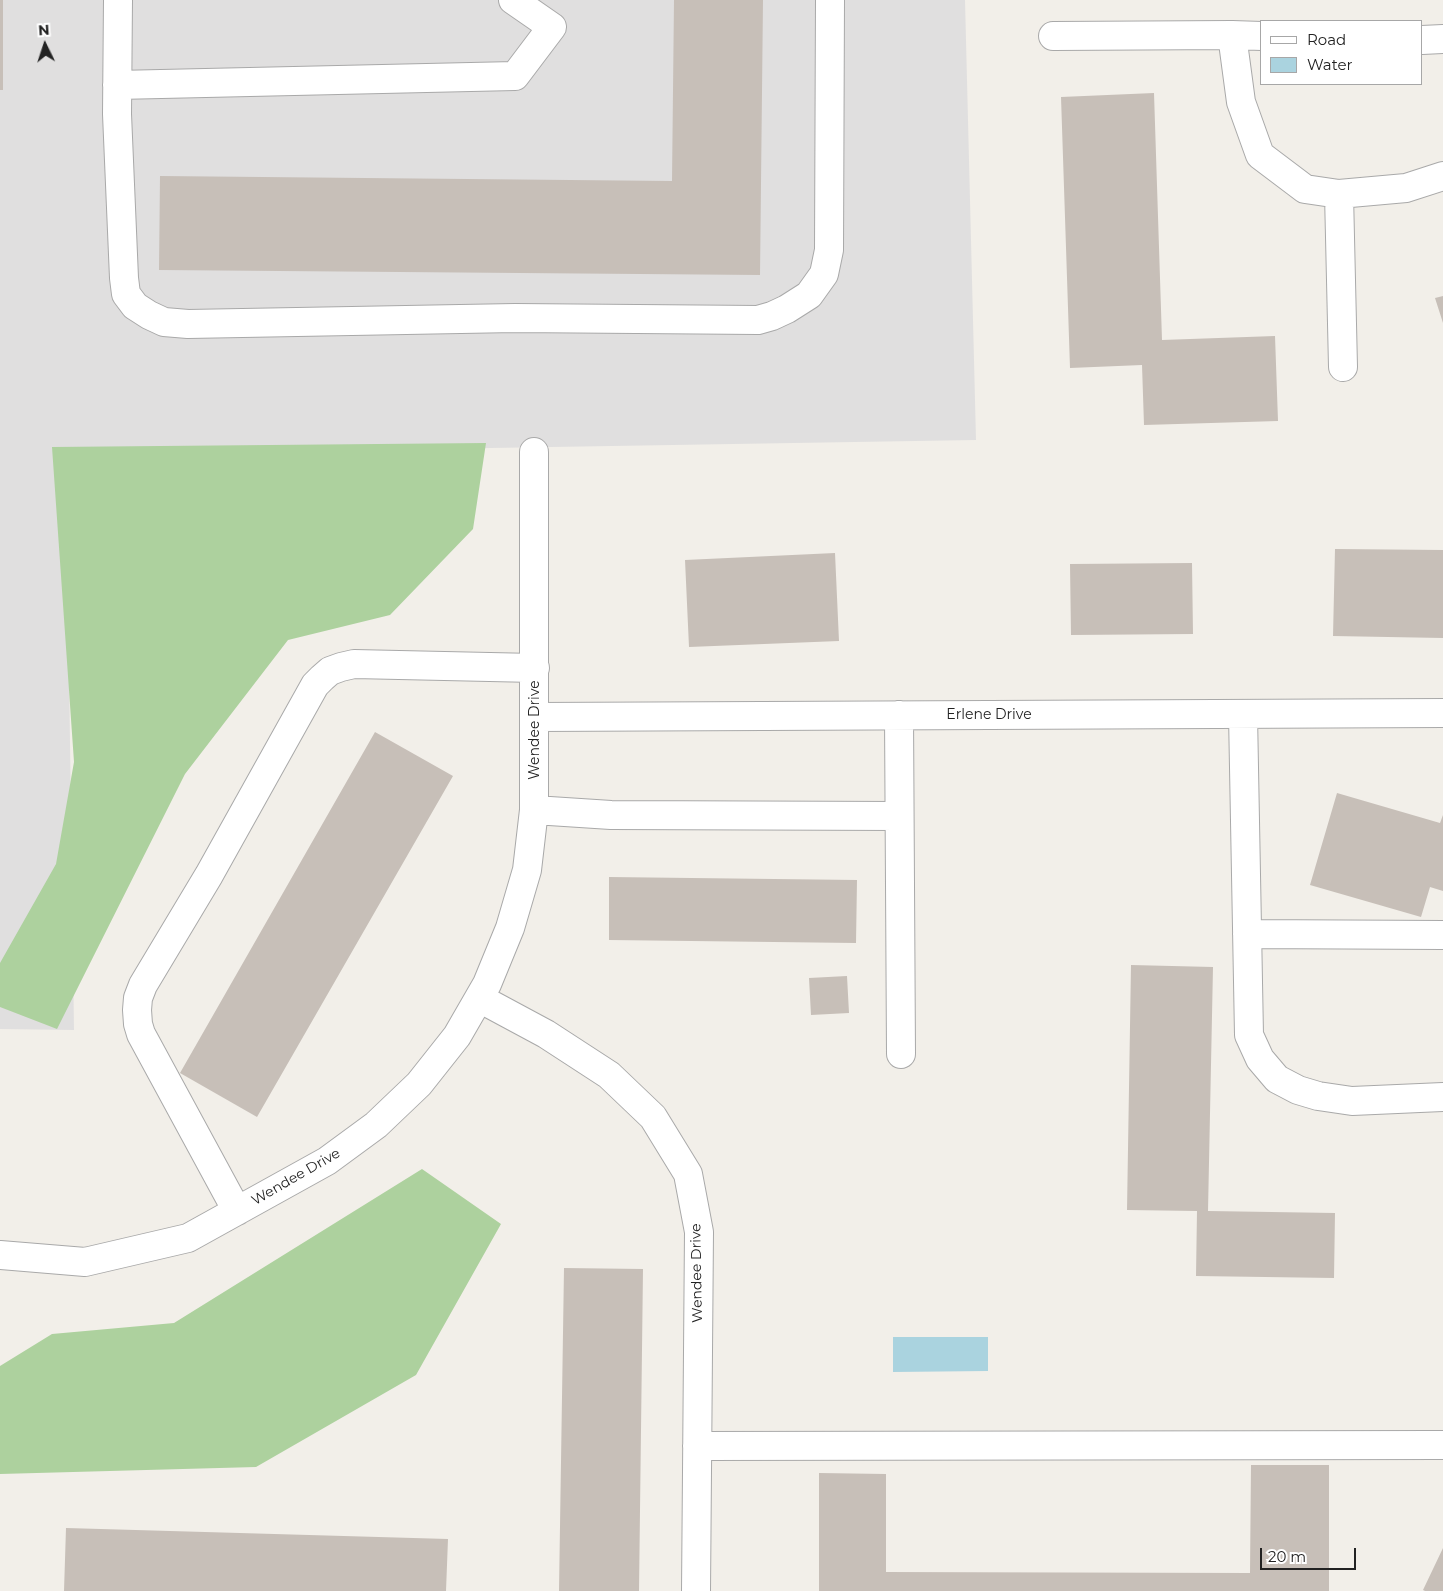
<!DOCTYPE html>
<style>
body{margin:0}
#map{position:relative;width:1443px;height:1591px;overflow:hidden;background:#f2efe9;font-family:Montserrat,sans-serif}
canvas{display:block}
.legend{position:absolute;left:1260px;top:20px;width:162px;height:65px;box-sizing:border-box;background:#fff;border:1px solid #a7a7a7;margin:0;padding:6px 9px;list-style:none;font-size:15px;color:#222}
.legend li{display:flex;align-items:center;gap:10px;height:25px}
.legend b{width:25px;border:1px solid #a7a7a7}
.north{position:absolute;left:20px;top:20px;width:50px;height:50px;-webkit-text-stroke:4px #fff;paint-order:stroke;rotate:356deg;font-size:14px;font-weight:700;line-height:20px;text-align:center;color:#222}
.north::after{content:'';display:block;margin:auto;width:18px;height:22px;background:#222;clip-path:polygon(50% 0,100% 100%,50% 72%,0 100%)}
.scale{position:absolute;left:1260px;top:1548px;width:96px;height:22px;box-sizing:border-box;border:2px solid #222;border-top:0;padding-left:6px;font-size:15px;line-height:18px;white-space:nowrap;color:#222;-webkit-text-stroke:4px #fff;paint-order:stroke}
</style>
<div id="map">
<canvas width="1443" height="1591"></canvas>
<ul class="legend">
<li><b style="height:6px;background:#fff"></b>Road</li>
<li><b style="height:14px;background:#aad3df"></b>Water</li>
</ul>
<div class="north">N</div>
<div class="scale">20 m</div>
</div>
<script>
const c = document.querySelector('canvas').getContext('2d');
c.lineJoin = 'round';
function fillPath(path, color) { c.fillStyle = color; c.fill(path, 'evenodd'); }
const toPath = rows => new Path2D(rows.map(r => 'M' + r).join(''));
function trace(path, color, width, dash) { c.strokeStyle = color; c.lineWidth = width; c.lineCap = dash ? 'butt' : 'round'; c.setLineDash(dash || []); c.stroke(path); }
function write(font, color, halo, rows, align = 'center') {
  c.font = font + ' Montserrat,sans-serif'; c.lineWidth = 4; c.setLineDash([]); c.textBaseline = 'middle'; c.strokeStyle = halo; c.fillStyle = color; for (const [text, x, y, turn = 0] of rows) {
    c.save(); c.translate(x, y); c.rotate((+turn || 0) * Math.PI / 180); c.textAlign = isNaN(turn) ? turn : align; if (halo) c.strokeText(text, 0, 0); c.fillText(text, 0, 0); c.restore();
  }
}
fillPath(toPath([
 [0,0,965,0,976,440,66,455,74,1030,0,1029]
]), '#e0dfdf');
fillPath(toPath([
 [486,443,473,529,390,615,288,640,185,774,57,1029,0,1007,0,963,56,864,74,762,52,447],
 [422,1169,501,1224,416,1375,256,1467,0,1474,0,1366,52,1334,174,1323]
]), '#add19e');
fillPath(toPath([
 [893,1337,988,1337,988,1371,893,1372]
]), '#aad3df');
fillPath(toPath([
 [0,0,3,0,3,90,0,90],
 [674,0,763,0,760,275,159,270,160,176,672,181],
 [1154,93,1162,340,1275,336,1278,421,1144,425,1142,365,1070,368,1061,97],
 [1443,296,1443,323,1435,298],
 [1335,549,1443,550,1443,638,1333,636],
 [835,553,839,641,689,647,685,560],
 [1192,563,1193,634,1071,635,1070,564],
 [375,732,453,776,257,1117,180,1073],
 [1337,793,1440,823,1443,815,1443,891,1430,887,1421,917,1310,885],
 [609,877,857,880,856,943,609,940],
 [1131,965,1213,967,1208,1211,1335,1213,1334,1278,1196,1276,1197,1211,1127,1210],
 [847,976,849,1013,811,1015,809,978],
 [564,1268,643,1269,639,1591,559,1591],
 [1251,1465,1329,1465,1329,1591,819,1591,819,1473,886,1474,886,1572,1250,1573],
 [66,1528,448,1539,446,1591,64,1591],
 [1443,1548,1443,1591,1425,1591,1423,1590]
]), '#c7bfb8');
const minor = toPath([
 [118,0,117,114,124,278,126,294,135,306,149,315,164,322,188,324,515,318,758,320,772,316,787,309,809,295,824,274,829,250,830,0],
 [1053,36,1232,35],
 [1262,36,1232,35,1241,102,1260,155,1305,189,1339,194,1406,188,1443,176],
 [1422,40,1443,39],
 [117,85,515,76,552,27,513,0],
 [1339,194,1343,367],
 [1243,714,1249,1035,1260,1059,1277,1079,1298,1090,1318,1096,1352,1101,1443,1097],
 [899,715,901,1054],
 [536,717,1443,713],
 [534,810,611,815,899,816],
 [1247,934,1443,935],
 [479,998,546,1034,609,1075,653,1117,688,1174,699,1232,696,1591],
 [237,1211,141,1034,138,1024,137,1010,138,998,143,985,209,875,315,685,322,678,330,671,341,667,354,664,535,668],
 [0,1255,85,1262,188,1238,327,1161,376,1125,419,1084,457,1036,487,984,510,928,527,870,534,810,534,452],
 [697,1446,1443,1445]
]);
trace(minor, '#a9a9a9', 30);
trace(minor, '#fff', 28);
write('14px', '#222', '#fff', [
 ["Erlene Drive",989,715],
 ["Wendee Drive",535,730,-90],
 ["Wendee Drive",296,1177,-30],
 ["Wendee Drive",697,1273,-91]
]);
</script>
